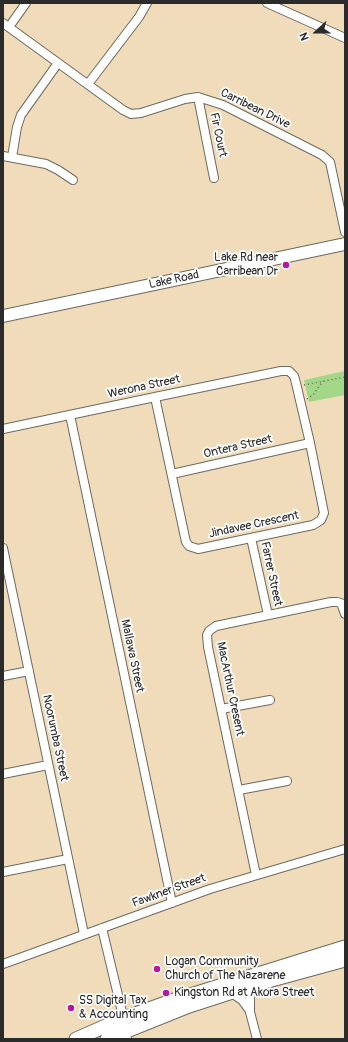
<!DOCTYPE html>
<style>
body{margin:0}
#map{position:relative;width:348px;height:1042px;overflow:hidden;background:#f0dcbb;font-family:Pangolin,sans-serif}
canvas{display:block}
.frame{position:absolute;inset:0;border:4px solid #2b2b2b;pointer-events:none}
.north{position:absolute;left:296px;top:12px;width:40px;height:40px;-webkit-text-stroke:3px #fff;paint-order:stroke;rotate:249deg;font-size:11px;font-weight:700;line-height:16px;text-align:center;color:#2b2b2b}
.north::after{content:'';display:block;margin:auto;width:14px;height:18px;background:#2b2b2b;clip-path:polygon(50% 0,100% 100%,50% 72%,0 100%)}
</style>
<div id="map">
<canvas width="348" height="1042"></canvas>
<div class="frame"></div>
<div class="north">N</div>
</div>
<script>
const c = document.querySelector('canvas').getContext('2d');
c.lineJoin = 'round';
function fillPath(path, color) { c.fillStyle = color; c.fill(path, 'evenodd'); }
const toPath = rows => new Path2D(rows.map(r => 'M' + r).join(''));
function trace(path, color, width, dash) { c.strokeStyle = color; c.lineWidth = width; c.lineCap = dash ? 'butt' : 'round'; c.setLineDash(dash || []); c.stroke(path); }
function write(font, color, halo, rows, align = 'center') {
  c.font = font + ' Pangolin,sans-serif'; c.lineWidth = 3.5; c.setLineDash([]); c.textBaseline = 'middle'; c.strokeStyle = halo; c.fillStyle = color; for (const [text, x, y, turn = 0] of rows) {
    c.save(); c.translate(x, y); c.rotate((+turn || 0) * Math.PI / 180); c.textAlign = isNaN(turn) ? turn : align; if (halo) c.strokeText(text, 0, 0); c.fillText(text, 0, 0); c.restore();
  }
}
fillPath(toPath([
 [345,371,345,395,309,402,304,380]
]), '#a2d788');
const street = toPath([
 [267,3,345,38],
 [3,23,123,110,131,114,141,113,185,99,198,97,223,105,322,155,330,162,345,232],
 [9,27,26,3],
 [88,84,139,17,147,3],
 [198,97,214,178],
 [3,156,46,164,58,170,73,180],
 [12,157,17,127,21,115,58,63],
 [70,415,172,903],
 [3,429,155,397,281,371,289,371,294,376,296,383,310,443,324,513,321,520,313,525,198,549,189,546,186,542,155,397],
 [172,474,310,443],
 [251,538,268,615],
 [3,548,84,934],
 [3,676,29,671],
 [221,709,270,700],
 [3,774,48,765],
 [239,790,287,781],
 [3,872,68,859],
 [256,875,208,647,207,635,209,631,216,626,331,602,337,602,341,603,345,614],
 [102,928,122,1012,127,1039],
 [3,964,210,889,345,849],
 [257,984,250,996,250,1012,257,1039],
 [230,992,242,1000,250,1011]
]);
const secondary = toPath([
 [3,316,345,244]
]);
const primary = toPath([
 [76,1039,124,1018,168,1002,345,947],
 [107,1039,189,1006,257,984,345,960]
]);
trace(street, '#70695d', 10);
trace(secondary, '#70695d', 14);
trace(primary, '#70695d', 15);
trace(toPath([
 [304,385,345,377],
 [307,399,313,395,323,381]
]), '#70695d', 1.5, [1, 3]);
trace(street, '#fff', 8);
trace(secondary, '#fff', 12);
trace(primary, '#fff', 13);
for (const [x, y, r, color] of [
 [286,265,4,"#b5179e"],
 [157,969,4,"#b5179e"],
 [166,993,4,"#b5179e"],
 [71,1008,4,"#b5179e"]
]) { const dot = new Path2D(); dot.arc(x, y, r, 0, 2 * Math.PI); c.fillStyle = color; c.fill(dot); trace(dot, '#fff', 1.5); }
write('12px', '#2b2b2b', '#fff', [
 ["Carribean Drive",255,109,26],
 ["Fir Court",218,135,78],
 ["Lake Road",174,280,-12],
 ["Werona Street",144,387,-12],
 ["Ontera Street",238,447,-13],
 ["Jindavee Crescent",254,525,-12],
 ["Farrer Street",271,574,78],
 ["Mallawa Street",132,656,78],
 ["MacArthur Cresent",230,689,78],
 ["Noorumba Street",55,738,78],
 ["Fawkner Street",169,891,-20]
]);
write('12px', '#2b2b2b', '#fff', [
 ["Lake Rd near",278,258,"right"],
 ["Carribean Dr",278,272,"right"],
 ["Logan Community",165,962],
 ["Church of The Nazarene",165,976],
 ["Kingston Rd at Akora Street",174,993],
 ["SS Digital Tax",79,1001],
 ["& Accounting",79,1015]
], 'left');
</script>
